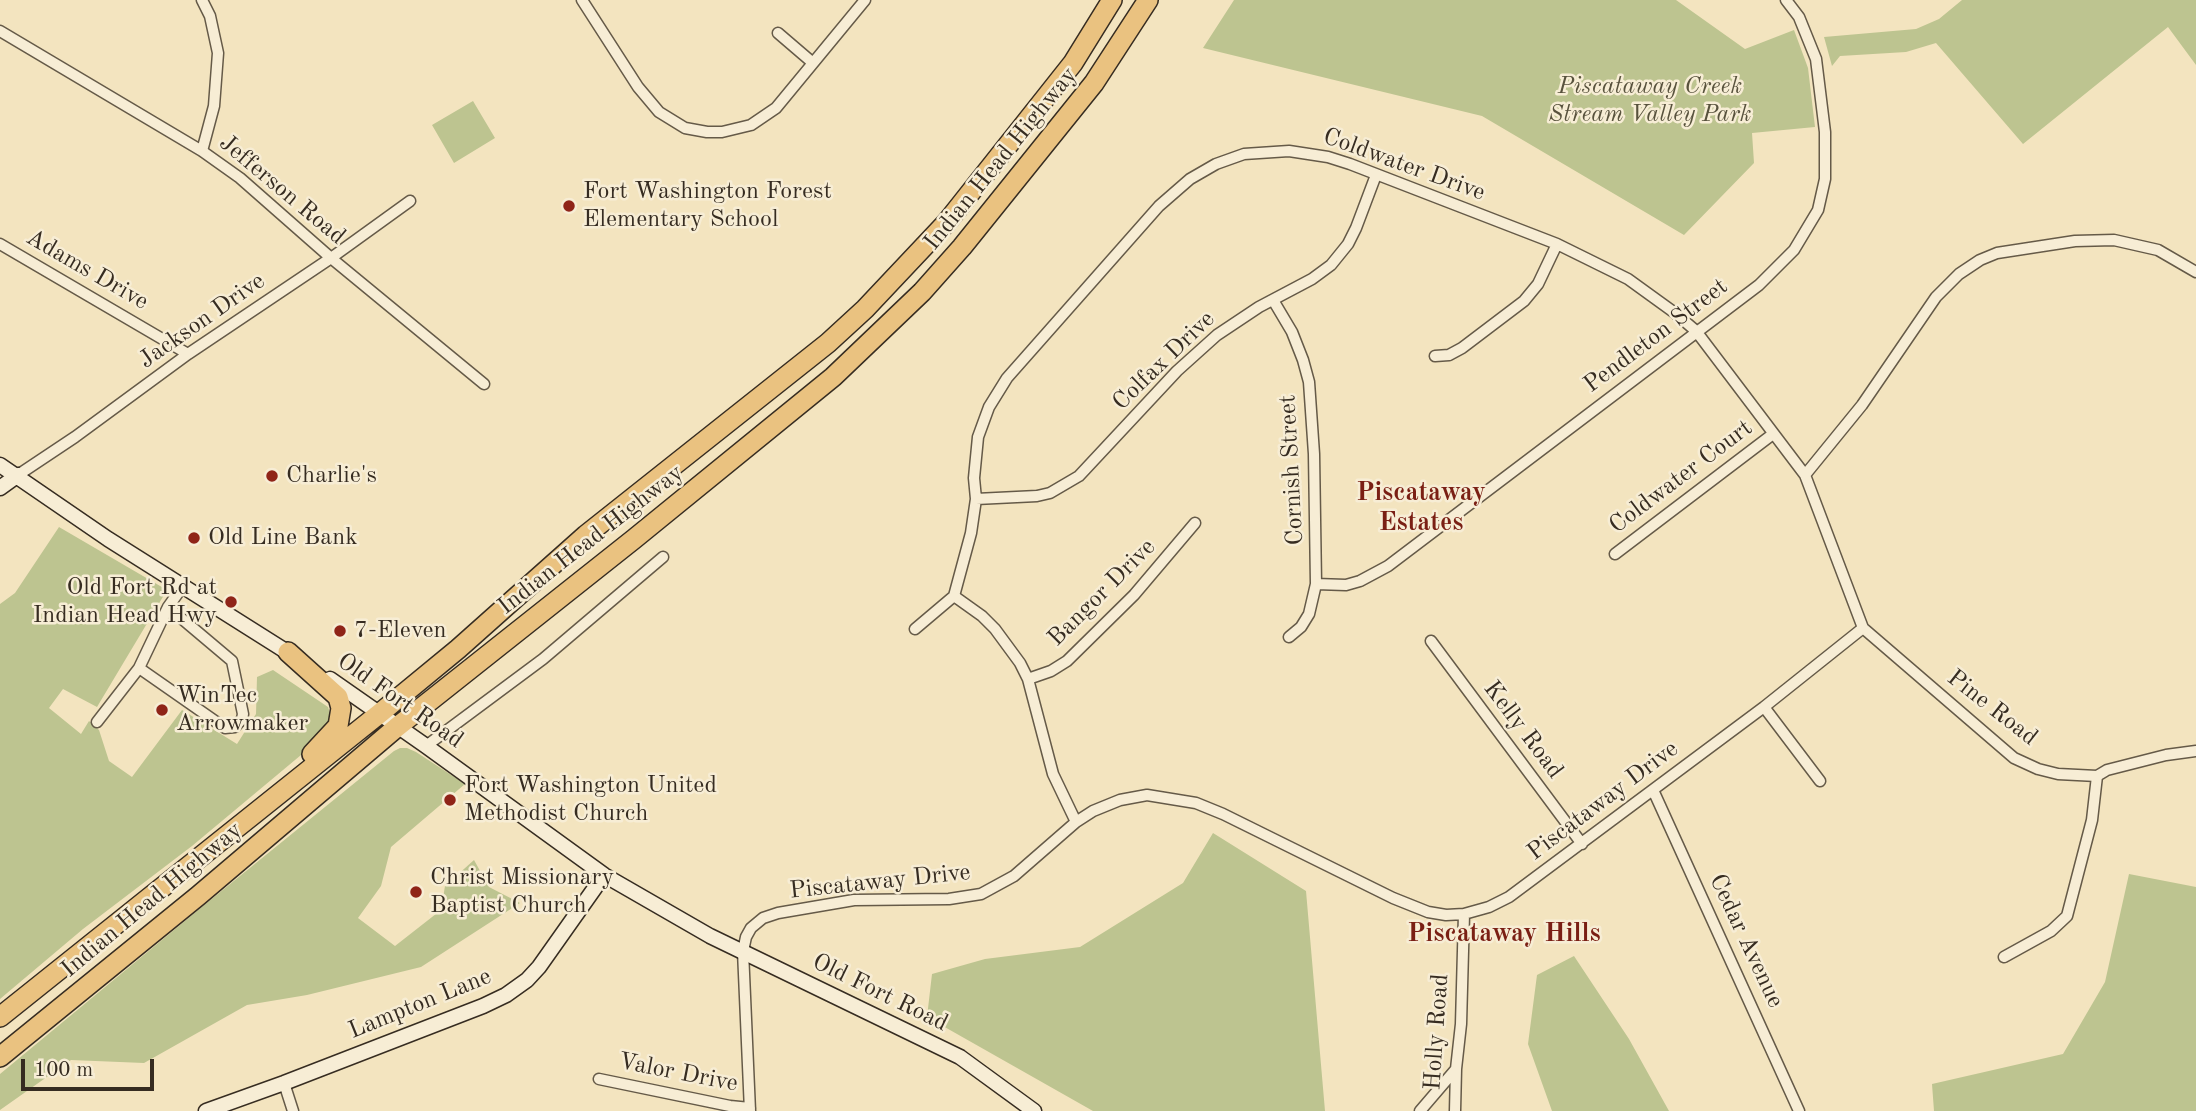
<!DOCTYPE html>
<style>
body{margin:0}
#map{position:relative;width:2196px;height:1111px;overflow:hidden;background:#f3e4bf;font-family:"Old Standard TT",serif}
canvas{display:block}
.scale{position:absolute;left:21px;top:1059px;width:133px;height:32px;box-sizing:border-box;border:4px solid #362c21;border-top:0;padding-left:9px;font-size:21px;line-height:24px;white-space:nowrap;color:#362c21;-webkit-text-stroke:5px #f7edd5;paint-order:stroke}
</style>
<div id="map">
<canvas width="2196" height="1111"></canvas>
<div class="scale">100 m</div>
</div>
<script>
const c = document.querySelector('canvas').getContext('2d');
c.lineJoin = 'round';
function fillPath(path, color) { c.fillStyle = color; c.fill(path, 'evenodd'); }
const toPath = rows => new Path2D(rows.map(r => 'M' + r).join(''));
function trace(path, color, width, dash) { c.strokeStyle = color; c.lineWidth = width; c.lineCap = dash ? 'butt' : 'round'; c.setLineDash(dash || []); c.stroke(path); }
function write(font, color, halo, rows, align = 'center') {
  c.font = font + ' "Old Standard TT",serif'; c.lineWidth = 5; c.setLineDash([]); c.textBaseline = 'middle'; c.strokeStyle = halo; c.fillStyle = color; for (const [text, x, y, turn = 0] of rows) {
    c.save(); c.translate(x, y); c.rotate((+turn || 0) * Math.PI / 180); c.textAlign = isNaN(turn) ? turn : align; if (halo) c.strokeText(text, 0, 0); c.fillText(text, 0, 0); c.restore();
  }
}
fillPath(toPath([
 [1234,0,1676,0,1745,49,1794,30,1808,68,1815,127,1752,133,1754,163,1684,235,1482,116,1203,48],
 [1962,0,2196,0,2196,65,2168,27,2023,144,1936,43,1906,52,1840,56,1832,66,1824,37,1916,29,1939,19],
 [473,101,495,138,454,163,432,125],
 [59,527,167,590,97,707,63,689,49,708,81,734,89,721,99,730,109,761,132,777,182,710,237,744,256,714,257,677,273,670,328,707,331,716,327,726,301,755,192,846,83,929,0,999,0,604,15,593],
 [400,748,407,748,416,752,465,784,391,847,381,886,358,918,395,946,441,910,445,886,474,860,489,887,520,903,421,967,307,995,247,1005,144,1063,71,1060,0,1110,0,1074,203,906,394,751],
 [1213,833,1306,891,1325,1111,1093,1111,927,1017,932,974,985,959,1080,947,1183,883],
 [2129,874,2196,887,2196,1111,1934,1111,1932,1084,2063,1054,2105,982],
 [1574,956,1629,1039,1669,1111,1552,1111,1528,1044,1537,975]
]), '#bdc490');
const street = toPath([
 [582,0,638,87,659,112,685,128,707,132,722,132,751,125,776,108,865,0],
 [0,31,202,151,240,178,331,258,484,384],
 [778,33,813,63],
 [202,151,214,106,218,53,210,16,202,0],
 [0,244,188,354],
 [1273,300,1292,332,1303,360,1309,382,1314,454,1316,584,1309,614,1301,627,1289,637],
 [1435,356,1449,355,1462,348,1524,301,1538,284,1557,244],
 [18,475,75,437,188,354,331,258,410,201],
 [1805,475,1862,405,1936,297,1959,274,1980,260,1997,253,2075,241,2114,240,2158,250,2196,272],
 [976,499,1037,496,1050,493,1079,476,1177,371,1217,335,1259,307,1312,279,1331,265,1348,244,1356,228,1376,175],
 [1615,554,1773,434],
 [1316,584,1346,585,1360,581,1388,566,1759,285,1794,250,1818,210,1825,179,1825,132,1816,59,1799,17,1786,0],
 [954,596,982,616,995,629,1020,663,1028,679,1053,774,1076,822],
 [1863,628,2014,758,2038,769,2058,774,2097,776,2107,770,2166,755,2196,751],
 [1431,641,1582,844],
 [139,668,225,728,235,727,242,719,243,714,232,661,168,607],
 [1028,679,1051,671,1067,661,1134,595,1195,523],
 [1764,707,1820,781],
 [97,722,139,668,168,607,183,586],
 [426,746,543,659,663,557],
 [1653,790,1799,1111],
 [2004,957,2051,931,2067,916,2092,820,2097,776],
 [599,1079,730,1106,750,1108],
 [284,1083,293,1111],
 [750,1111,743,951,746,937,751,928,763,918,778,913,854,900,949,899,981,894,1014,876,1076,822,1093,811,1120,800,1147,795,1196,803,1223,814,1393,898,1428,912,1446,915,1464,914,1489,907,1509,897,1764,707,1863,628,1805,475,1696,331,1675,313,1628,279,1557,244,1350,164,1328,157,1289,151,1244,154,1216,164,1190,179,1159,206,1007,378,989,407,978,437,974,478,976,499,971,533,954,596,915,629],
 [1420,1111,1456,1069],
 [1455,1111,1456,1069,1461,1024,1464,914]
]);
const secondary = toPath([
 [0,465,108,539,295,657],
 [0,488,18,475],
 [330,679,426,746,604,875,710,936,960,1057,1034,1111],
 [206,1111,284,1083,483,1006,506,995,527,980,539,967,604,875]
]);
const highway = toPath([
 [288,652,338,697,341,708,338,726,312,754],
 [0,1017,379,714,458,649,586,535,828,343,865,309,947,222,1073,63,1112,0],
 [0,1057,198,896,397,727,634,539,833,377,922,292,962,247,1094,83,1148,0]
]);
trace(street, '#655a48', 13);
trace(secondary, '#362c21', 17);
trace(highway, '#362c21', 22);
trace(street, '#f7edd5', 10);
trace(secondary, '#f7edd5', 14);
trace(highway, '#eac280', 19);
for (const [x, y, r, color] of [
 [569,206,7,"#8f2418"],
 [272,476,7,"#8f2418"],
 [194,538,7,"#8f2418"],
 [231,602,7,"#8f2418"],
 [340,631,7,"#8f2418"],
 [162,710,7,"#8f2418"],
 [450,800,7,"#8f2418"],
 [416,892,7,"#8f2418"]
]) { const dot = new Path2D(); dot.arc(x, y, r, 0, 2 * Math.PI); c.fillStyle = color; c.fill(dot); trace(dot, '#f7edd5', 2.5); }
write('italic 24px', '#58523d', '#f7edd5', [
 ["Piscataway Creek",1650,87],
 ["Stream Valley Park",1650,115]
]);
write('24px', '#362c21', '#f7edd5', [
 ["Indian Head Highway",1001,159,-51],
 ["Coldwater Drive",1404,165,20],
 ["Jefferson Road",282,190,40],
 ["Adams Drive",87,270,30],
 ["Jackson Drive",202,321,-35],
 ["Pendleton Street",1656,336,-37],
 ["Colfax Drive",1164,361,-44],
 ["Cornish Street",1292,470,-93],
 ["Coldwater Court",1681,477,-37],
 ["Indian Head Highway",591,540,-38],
 ["Bangor Drive",1102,593,-45],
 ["Old Fort Road",400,701,35],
 ["Pine Road",1992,708,38],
 ["Kelly Road",1523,730,53],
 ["Piscataway Drive",1603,801,-37],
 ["Piscataway Drive",880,882,-6],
 ["Indian Head Highway",152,900,-40],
 ["Cedar Avenue",1746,941,65],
 ["Old Fort Road",880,993,26],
 ["Lampton Lane",420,1004,-22],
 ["Holly Road",1437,1032,-86],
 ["Valor Drive",678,1073,11]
]);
write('24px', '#362c21', '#f7edd5', [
 ["Fort Washington Forest",583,192],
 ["Elementary School",583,220],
 ["Charlie's",286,476],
 ["Old Line Bank",208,538],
 ["Old Fort Rd at",217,588,"right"],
 ["Indian Head Hwy",217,616,"right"],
 ["7-Eleven",354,631],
 ["WinTec",176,696],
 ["Arrowmaker",176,724],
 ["Fort Washington United",464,786],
 ["Methodist Church",464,814],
 ["Christ Missionary",430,878],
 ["Baptist Church",430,906]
], 'left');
write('bold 26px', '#7a1f14', '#f7edd5', [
 ["Piscataway",1421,493],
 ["Estates",1421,523],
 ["Piscataway Hills",1504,934]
]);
</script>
